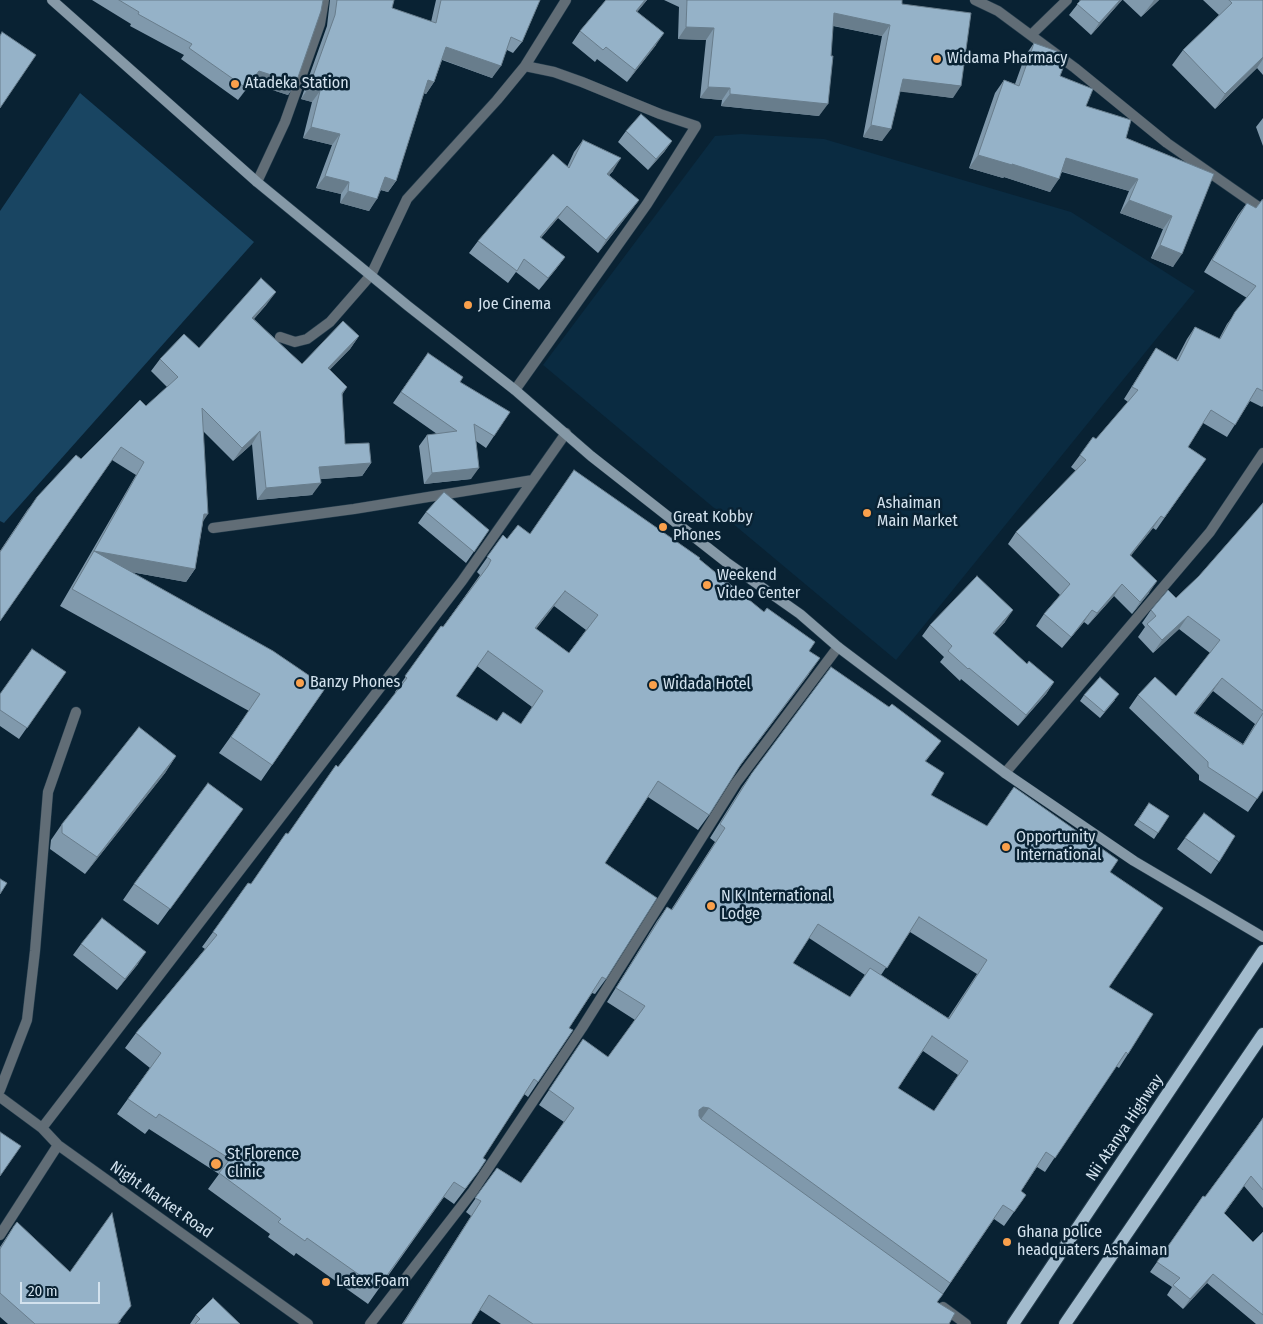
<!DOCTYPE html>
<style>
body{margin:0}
#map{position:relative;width:1263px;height:1324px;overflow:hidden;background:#092233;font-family:"Fira Sans Condensed",sans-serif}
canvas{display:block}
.scale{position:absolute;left:20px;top:1282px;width:80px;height:22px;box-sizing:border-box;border:2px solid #d3e2ee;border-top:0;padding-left:6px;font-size:15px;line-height:18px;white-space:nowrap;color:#d3e2ee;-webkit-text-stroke:4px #092233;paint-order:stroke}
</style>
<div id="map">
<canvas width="1263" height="1324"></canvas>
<div class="scale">20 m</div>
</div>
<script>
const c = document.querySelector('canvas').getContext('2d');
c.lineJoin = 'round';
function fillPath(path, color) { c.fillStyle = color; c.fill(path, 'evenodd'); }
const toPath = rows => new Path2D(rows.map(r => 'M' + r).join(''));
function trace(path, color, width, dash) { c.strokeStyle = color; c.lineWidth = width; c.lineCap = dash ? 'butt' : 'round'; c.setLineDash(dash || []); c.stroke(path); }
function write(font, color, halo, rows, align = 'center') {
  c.font = font + ' "Fira Sans Condensed",sans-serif'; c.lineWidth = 5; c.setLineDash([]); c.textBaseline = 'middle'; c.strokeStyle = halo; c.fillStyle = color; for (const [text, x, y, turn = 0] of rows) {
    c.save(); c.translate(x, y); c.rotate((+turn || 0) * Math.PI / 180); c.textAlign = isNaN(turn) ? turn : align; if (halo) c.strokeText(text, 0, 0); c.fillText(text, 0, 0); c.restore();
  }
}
fillPath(toPath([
 [741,134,824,139,1071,212,1195,291,896,660,543,365,715,136]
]), '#0a2b41');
fillPath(toPath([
 [80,93,254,242,4,523,0,521,0,211]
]), '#194562');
const service = toPath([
 [280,337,295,342,307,339,330,322,371,275],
 [0,1090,27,1020,35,951,48,792,76,712]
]);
const minor = toPath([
 [975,0,998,11,1075,68,1167,143,1263,210],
 [1031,35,1067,0],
 [257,182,285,122,320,24,324,0],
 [371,275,407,199,497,100,525,66,566,0],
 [515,390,647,204,696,126,660,114,582,82,554,72,525,66],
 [213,528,354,509,533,480],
 [1005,773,1210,532,1263,453],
 [0,1097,42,1128,58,1145,308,1324],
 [42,1128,462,581,566,433],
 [0,1235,58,1145],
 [943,1307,966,1324],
 [370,1324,473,1191,582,1028,736,783,838,647]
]);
const secondary = toPath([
 [52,0,257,182,408,306,515,390,591,456,726,562,800,614,838,647,1005,773,1134,861,1263,937]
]);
const primary = toPath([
 [1013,1324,1263,951],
 [1065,1324,1263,1034]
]);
trace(service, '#253d4d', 11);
trace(minor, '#253d4d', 11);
trace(secondary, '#253d4d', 11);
trace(primary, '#253d4d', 14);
trace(service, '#616d76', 10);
trace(minor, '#616d76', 10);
trace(secondary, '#8699a7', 10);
trace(primary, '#a2bbcd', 12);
fillPath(toPath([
 [92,0,323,0,296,83,288,95,251,83,238,100,181,59,184,55,130,26,131,24],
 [330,0,394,0,392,8,431,22,436,0,540,0,522,42,513,53,507,50,492,78,442,60,434,82,426,94,424,93,396,181,388,192,381,190,369,211,340,203,341,194,316,188,332,145,303,138,312,102,301,99,327,26],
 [606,0,647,0,637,12,656,45,627,82,597,59,595,62,572,43,580,31],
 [664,0,902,0,902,4,953,98,900,91,882,141,863,137,882,36,833,26,819,116,721,106,722,100,700,98,706,40,678,39,679,7],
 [1079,0,1122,0,1091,35,1069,15,1080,1],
 [1123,0,1159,0,1141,17],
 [1203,0,1263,0,1263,75,1257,68,1215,109,1172,65,1183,50,1219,15],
 [1034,43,1060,76,1086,106,1126,138,1214,174,1173,267,1151,258,1163,229,1120,213,1129,191,1062,172,1050,192,1004,177,1003,178,969,168,995,93,1004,80,1015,84,1025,56],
 [1263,118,1263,146,1256,127],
 [626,131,672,141,664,152,648,170,618,142],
 [583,140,613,171,609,175,639,200,630,212,598,253,558,218,541,238,565,257,556,269,539,290,516,272,508,283,469,253,478,241,567,167,574,152],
 [1263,199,1263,406,1262,407,1250,401,1227,437,1203,423,1188,447,1206,459,1156,530,1153,528,1131,555,1149,593,1132,614,1114,596,1088,625,1084,622,1062,648,1036,626,1044,614,1060,595,1008,544,1016,532,1076,471,1071,467,1080,455,1096,439,1128,402,1124,399,1156,348,1176,360,1187,339,1195,327,1219,339,1227,324,1247,298,1204,272,1238,215,1247,203,1256,208],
 [267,304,254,319,302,364,359,336,350,349,329,370,347,387,342,395,345,444,371,463,362,476,320,479,312,495,257,500,252,444,233,461,203,431,203,522,195,569,186,582,131,572,326,687,261,781,219,753,249,711,60,606,136,475,112,460,0,621,0,551,28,509,81,459,146,406,167,387,151,371,160,359,199,348],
 [428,353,460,382,494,436,486,448,476,441,471,479,424,484,419,446,427,435,437,434,393,403],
 [1263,503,1263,790,1248,812,1199,780,1199,775,1129,708,1138,695,1176,696,1210,653,1179,629,1153,653,1138,637,1145,627,1142,623,1151,610,1176,598,1199,576],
 [1213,691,1255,724,1243,744,1195,713],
 [426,512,489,530,466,563,418,523],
 [530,534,699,559,809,651,809,674,737,770,709,815,698,830,648,797,605,863,606,979,595,994,592,993,569,1028,538,1082,528,1097,524,1094,483,1158,467,1187,454,1204,444,1197,368,1304,296,1253,294,1256,268,1237,270,1234,208,1189,219,1174,149,1129,145,1134,117,1114,150,1068,125,1048,136,1033,205,949,202,947,213,932,251,884,338,767,396,693,395,692,441,626,443,627,480,575,477,572,503,535,507,539],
 [554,606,586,630,569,653,536,629],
 [477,666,532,707,521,724,497,721,456,696],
 [1005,622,994,634,1027,664,1054,682,1046,694,1018,726,961,679,960,681,940,662,944,657,922,636,930,625],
 [66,672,19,739,0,726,0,694],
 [1084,695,1115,700,1100,718,1080,701],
 [941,741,926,761,931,795,987,826,1110,872,1109,987,1128,1054,1119,1068,1116,1066,1045,1172,1037,1167,1021,1191,1026,1195,1004,1226,994,1219,943,1294,937,1302,949,1324,501,1324,480,1310,471,1324,402,1324,471,1216,466,1212,497,1168,521,1183,564,1122,539,1105,573,1054,608,1057,635,1020,607,1002,657,921,667,907,671,910,715,842,710,838,742,787,752,773],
 [910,932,977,974,948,1018,881,975],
 [809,938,865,975,850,997,793,963],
 [923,1051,958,1075,934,1111,898,1088],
 [176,756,165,773,85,874,50,849,51,840,62,824],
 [1149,803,1169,816,1154,839,1134,825],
 [243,809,158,925,123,900,134,884],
 [1185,838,1219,862,1211,874,1177,849],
 [81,944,138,964,117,990,73,955],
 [1263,1118,1263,1208,1244,1186,1224,1214,1253,1242,1263,1232,1263,1324,1256,1324,1207,1283,1183,1309,1167,1295,1172,1287,1150,1272,1203,1196,1205,1197],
 [14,1226,121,1321,118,1324,8,1324,0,1317,0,1247],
 [196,1315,240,1324,190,1324]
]), '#8099ac');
fillPath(toPath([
 [645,0,647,0,628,23,636,11],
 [1120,0,1122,0,1091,35,1099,23],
 [1154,0,1159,0,1141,17,1152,3],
 [834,13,890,25,882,36,825,24],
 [686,27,714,28,706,40,678,39],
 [664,33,656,45,627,82,635,70],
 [446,47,501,66,492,78,438,58],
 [1263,57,1263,59,1257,68,1215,109,1225,94],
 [259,71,296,83,288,95,251,83,238,100],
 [903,79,961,86,953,98,895,91],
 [428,80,434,82,426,94,420,92],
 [309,87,320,91,312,102,301,99],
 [708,87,730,88,722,100,700,98],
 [730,94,828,104,819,116,721,106],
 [871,125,891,129,882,141,863,137],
 [311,127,340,134,332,145,303,138],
 [672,141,664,152,648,170,656,159],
 [978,155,1012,164,1059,179,1050,192,1004,177,1003,178,969,168],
 [621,158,613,171,599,186,607,174],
 [1066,158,1138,179,1129,191,1057,170],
 [325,176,349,182,341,194,316,188],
 [385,177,396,181,388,192,377,189],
 [348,191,377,199,369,211,340,203],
 [639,200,630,212,598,253,606,240],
 [1129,200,1172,216,1163,229,1120,213],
 [567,206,558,218,531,249,540,237],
 [1160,245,1182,254,1173,267,1151,258],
 [565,257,556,269,539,290,548,278],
 [276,292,267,304,243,331,252,318],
 [359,336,350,349,319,381,328,368],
 [260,431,252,444,233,461,242,448],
 [371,463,362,476,310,480,319,467],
 [479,468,471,479,424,484,432,473],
 [321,483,312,495,257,500,266,488],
 [204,514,208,514,200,526],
 [1161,516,1153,528,1122,567,1130,555],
 [94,551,85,563,94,551,195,569,186,582,87,564],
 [1157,581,1149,593,1132,614,1140,602],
 [1122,584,1114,596,1088,625,1097,613],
 [565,591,554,606,525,643,535,628],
 [1013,610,1005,622,985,644,993,633],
 [1092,610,1084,622,1062,648,1071,637],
 [1188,616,1179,629,1153,653,1162,640],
 [820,658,809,674,730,779,741,764],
 [1222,678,1213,691,1185,726,1194,713],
 [1054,682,1046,694,1018,726,1026,715],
 [176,756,165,773,85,874,97,857],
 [146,952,138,964,117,990,125,979],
 [703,1107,709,1108,699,1122,693,1122,699,1110],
 [1213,1274,1207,1283,1183,1309,1190,1299]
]), '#687d8c');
const building = toPath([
 [119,0,323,0,321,11,296,83,259,71,246,88,189,48,192,44,138,14,139,12,119,0],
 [337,0,394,0,392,8,436,23,441,0,540,0,522,42,511,37,501,66,446,47,434,82,428,80,396,181,385,177,377,199,348,191,349,182,325,176,340,134,311,127,320,91,309,87,335,15,337,0],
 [606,0,645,0,636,11,664,33,635,70,606,47,603,50,580,31,606,0],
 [687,0,902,0,902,4,971,13,961,86,903,79,891,129,871,125,890,25,834,13,831,56,833,56,828,104,730,94,730,88,708,87,714,28,686,27,687,0],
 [1081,0,1120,0,1099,23,1077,4,1081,0],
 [1229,0,1263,0,1263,57,1225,94,1183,50,1232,3,1229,0],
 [2,32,36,55,0,108,0,36,2,32],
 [1034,43,1068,55,1060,76,1093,89,1086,106,1131,120,1126,138,1214,174,1182,254,1160,245,1172,216,1129,200,1138,179,1066,158,1059,179,1012,164,1012,165,978,155,1004,80,1019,86,1034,43],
 [641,114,672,141,656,159,626,131,641,114],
 [583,140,621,158,607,174,639,200,606,240,567,206,540,237,565,257,548,278,524,259,517,271,478,241,553,154,569,168,583,140],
 [1262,200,1263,200,1263,391,1257,388,1235,425,1211,410,1188,447,1206,459,1164,518,1161,516,1130,555,1157,581,1140,602,1122,584,1097,613,1092,610,1071,637,1044,614,1070,584,1016,532,1086,460,1080,455,1093,437,1096,439,1138,390,1132,387,1156,348,1178,361,1195,327,1220,339,1235,312,1256,286,1212,260,1247,203,1256,208,1262,200],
 [261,278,276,292,252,318,302,364,343,321,359,336,328,368,347,387,342,393,345,444,369,443,371,463,319,467,321,483,266,488,260,431,242,448,202,408,208,514,204,514,195,569,94,551,144,462,121,447,0,621,0,552,37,497,76,455,81,459,140,400,146,406,178,377,160,359,184,334,199,348,261,278],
 [428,353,463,377,460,382,510,412,494,436,474,424,479,468,432,473,427,435,457,431,401,392,428,353],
 [574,470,700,558,699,559,764,612,767,608,815,642,809,651,820,658,741,764,709,815,658,781,605,863,657,898,606,979,602,977,569,1028,573,1030,538,1082,534,1079,483,1158,486,1160,478,1172,465,1189,454,1182,378,1288,307,1238,305,1241,278,1222,281,1219,219,1173,230,1159,159,1114,156,1118,128,1099,161,1053,136,1033,217,935,213,932,248,883,251,884,286,833,288,834,336,765,338,767,407,678,405,676,441,626,443,627,488,566,491,560,487,557,503,535,507,539,518,525,530,534,574,470],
 [565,591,598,615,569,653,535,628,565,591],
 [488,651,543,691,521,724,503,712,497,721,456,696,488,651],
 [444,492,489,530,474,552,426,512,444,492],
 [1263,503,1263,711,1222,678,1194,713,1243,745,1263,713,1263,790,1257,799,1208,767,1208,762,1138,695,1155,677,1176,696,1220,640,1188,616,1162,640,1147,624,1156,616,1151,610,1168,590,1176,598,1199,576,1263,503],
 [94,551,273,651,326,687,272,765,231,737,260,694,72,589,94,551],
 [977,576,1013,610,993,633,1027,664,1029,661,1054,682,1026,715,969,668,968,669,948,651,952,646,930,625,977,576],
 [32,649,66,672,27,728,0,710,0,694,32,649],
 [831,667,889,707,892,704,941,741,925,761,944,773,931,795,987,826,1014,787,1118,860,1110,872,1163,908,1109,987,1153,1014,1128,1054,1126,1052,1055,1158,1046,1152,1021,1191,1026,1195,1014,1212,1003,1205,950,1283,709,1108,703,1107,699,1110,699,1116,701,1119,943,1294,937,1302,955,1313,949,1324,533,1324,489,1295,471,1324,403,1324,481,1201,475,1198,497,1168,521,1183,574,1108,549,1090,583,1039,608,1057,645,1006,616,988,667,907,672,910,725,828,720,824,752,773,831,667],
 [919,917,987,960,949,1019,870,968,850,997,793,963,818,924,887,968,919,917],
 [932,1036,968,1061,934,1111,898,1088,932,1036],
 [1100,677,1119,694,1104,712,1084,695,1100,677],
 [139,727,176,756,97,857,62,833,62,824,139,727],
 [208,783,243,809,170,909,134,884,208,783],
 [1149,803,1169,816,1158,833,1138,820,1149,803],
 [1204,813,1235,836,1219,862,1185,838,1204,813],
 [0,879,7,883,0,894,0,879],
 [102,918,146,952,125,979,81,944,102,918],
 [1263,1118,1263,1190,1251,1176,1224,1213,1253,1242,1263,1232,1263,1315,1213,1274,1190,1299,1173,1285,1180,1278,1157,1262,1203,1196,1205,1197,1256,1128,1263,1118],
 [0,1132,21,1146,0,1176,0,1132],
 [112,1213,131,1306,117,1324,35,1324,0,1293,0,1249,14,1226,17,1222,70,1272,112,1213],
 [213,1298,240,1324,195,1324,200,1319,196,1315,213,1298]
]);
fillPath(building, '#95b2c8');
trace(building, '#687d8c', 1);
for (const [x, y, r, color] of [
 [937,59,5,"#f9a04c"],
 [235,84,5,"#f9a04c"],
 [468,305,5,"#f9a04c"],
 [867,513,5,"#f9a04c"],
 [663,527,5,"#f9a04c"],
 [707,585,5,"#f9a04c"],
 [300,683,5,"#f9a04c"],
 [653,685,5,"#f9a04c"],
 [1006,847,5,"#f9a04c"],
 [711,906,5,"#f9a04c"],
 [216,1164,6,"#f9a04c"],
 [1007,1242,5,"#f9a04c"],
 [326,1282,5,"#f9a04c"]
]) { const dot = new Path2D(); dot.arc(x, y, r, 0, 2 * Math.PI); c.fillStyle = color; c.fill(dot); trace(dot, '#092233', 2); }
write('16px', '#d3e2ee', '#092233', [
 ["Widama Pharmacy",947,59],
 ["Atadeka Station",245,84],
 ["Joe Cinema",478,305],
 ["Ashaiman",877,504],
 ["Main Market",877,522],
 ["Great Kobby",673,518],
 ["Phones",673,536],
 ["Weekend",717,576],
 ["Video Center",717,594],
 ["Banzy Phones",310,683],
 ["Widada Hotel",663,685],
 ["Opportunity",1016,838],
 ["International",1016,856],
 ["N K International",721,897],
 ["Lodge",721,915],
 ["St Florence",227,1155],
 ["Clinic",227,1173],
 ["Ghana police",1017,1233],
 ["headquaters Ashaiman",1017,1251],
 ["Latex Foam",336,1282]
], 'left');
write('16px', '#d3e2ee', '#092233', [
 ["Nii Atanya Highway",1125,1128,-56],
 ["Night Market Road",161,1200,35]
]);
</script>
